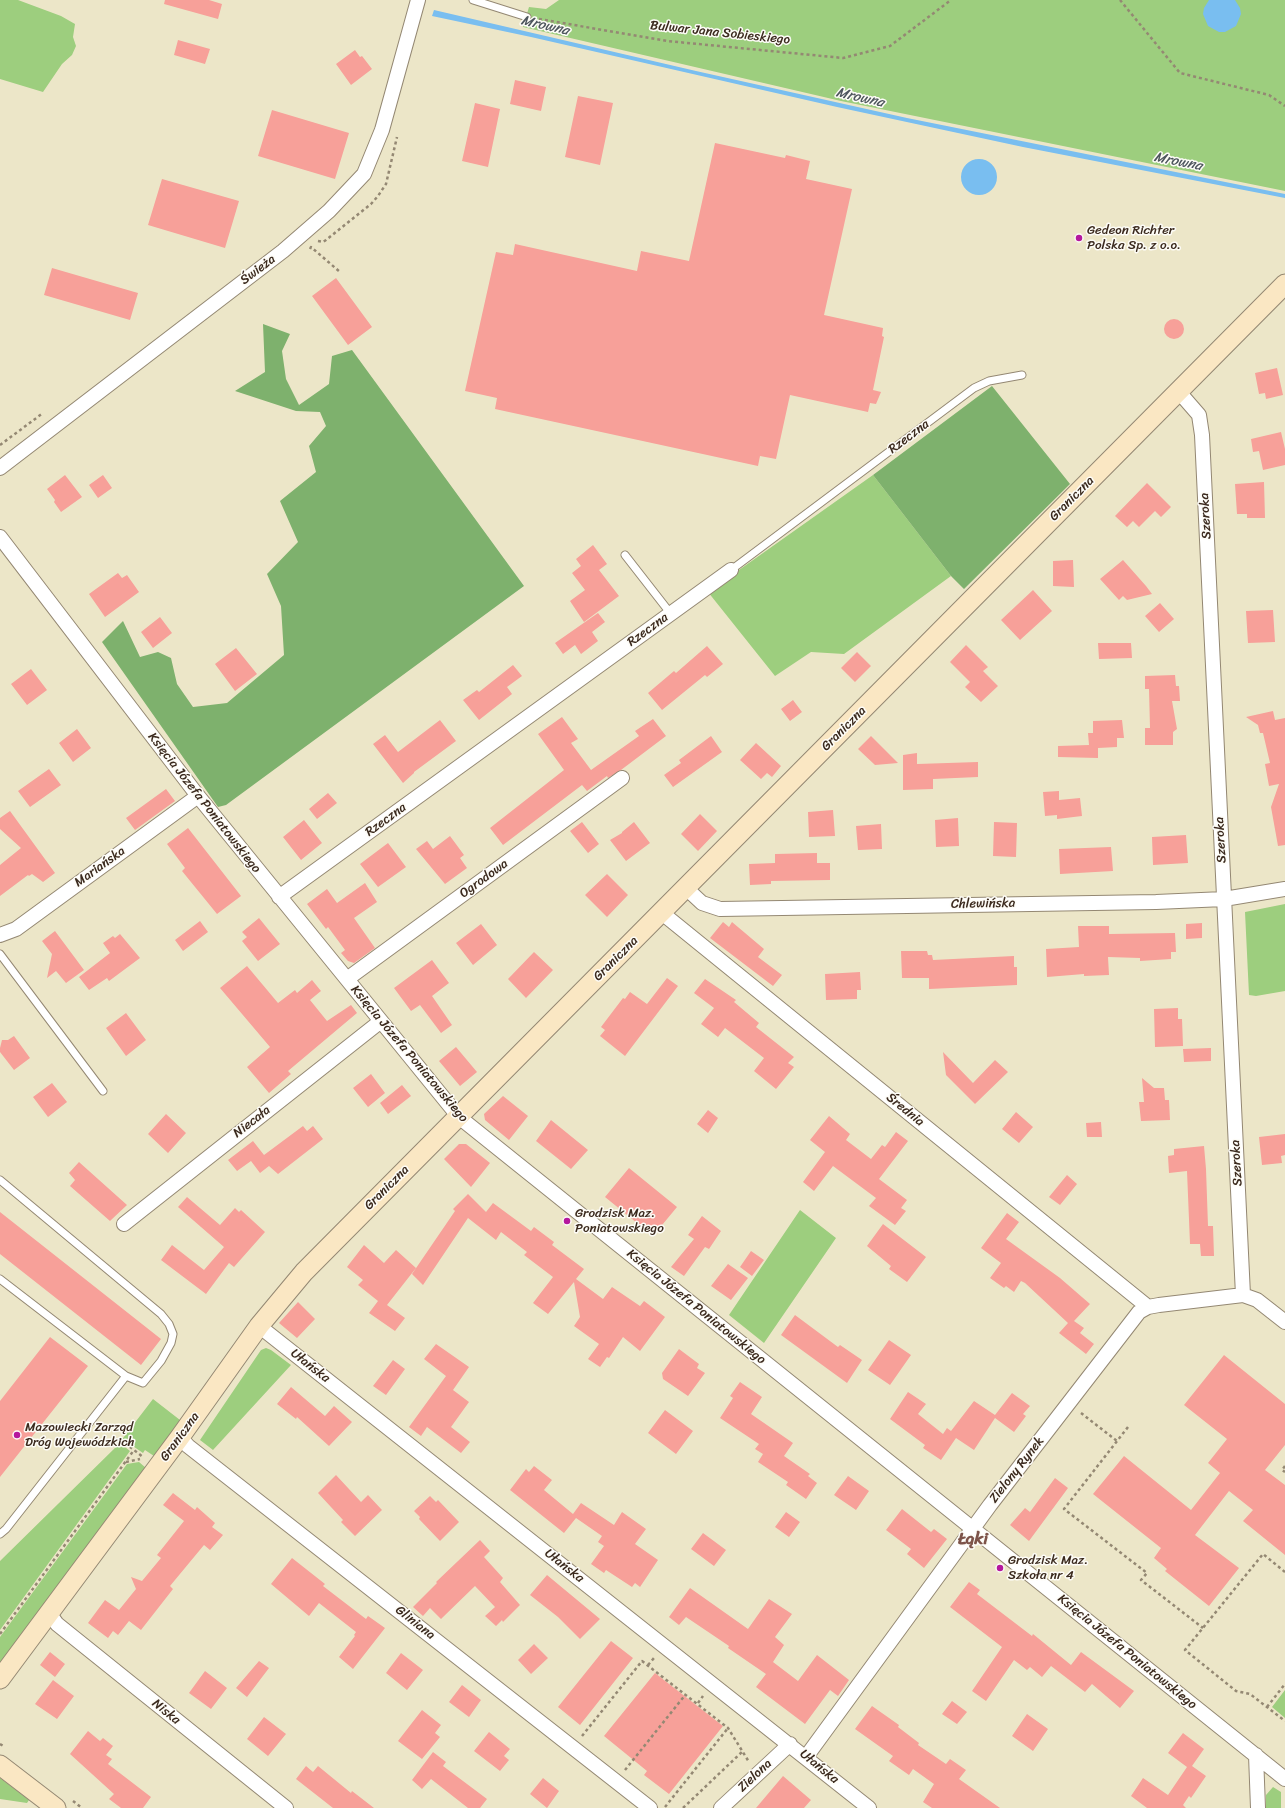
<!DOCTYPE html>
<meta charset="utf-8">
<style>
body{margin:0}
canvas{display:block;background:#ece6c8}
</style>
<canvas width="1285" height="1808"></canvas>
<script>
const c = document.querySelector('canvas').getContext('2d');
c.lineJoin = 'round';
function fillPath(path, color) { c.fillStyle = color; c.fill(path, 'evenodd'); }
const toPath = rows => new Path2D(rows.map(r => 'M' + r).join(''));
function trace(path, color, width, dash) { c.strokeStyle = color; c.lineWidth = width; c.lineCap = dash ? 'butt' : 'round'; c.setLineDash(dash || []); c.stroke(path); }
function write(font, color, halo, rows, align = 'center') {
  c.font = font + ' Sriracha,sans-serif'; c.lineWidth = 3; c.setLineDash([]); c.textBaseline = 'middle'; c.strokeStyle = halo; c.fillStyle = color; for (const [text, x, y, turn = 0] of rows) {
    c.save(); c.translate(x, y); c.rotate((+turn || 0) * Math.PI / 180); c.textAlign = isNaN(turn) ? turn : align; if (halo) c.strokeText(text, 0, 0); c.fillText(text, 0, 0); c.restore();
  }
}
fillPath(toPath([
 [0,0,18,0,61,16,75,24,73,37,76,46,72,55,62,64,43,92,0,79],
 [559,0,1285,0,1285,191,841,101,523,27,529,7,546,9],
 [873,475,951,576,844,654,811,652,775,676,708,592],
 [1285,904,1285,991,1256,996,1249,995,1245,912],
 [800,1210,836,1238,764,1343,729,1315],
 [266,1348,271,1350,291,1365,213,1450,200,1440,261,1350],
 [153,1399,180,1420,154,1456,145,1450,143,1453,124,1440,121,1444,130,1451,0,1630,0,1561,117,1446],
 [139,1462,146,1468,0,1665,0,1637,127,1464],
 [1285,1690,1285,1718,1272,1707],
 [0,1778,29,1800,27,1803,0,1799],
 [1273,1787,1281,1792,1281,1808,1266,1808,1266,1795]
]), '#9dce7e');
fillPath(toPath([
 [263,324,290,334,282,351,286,379,299,405,329,384,332,356,352,350,524,586,226,805,218,807,102,642,123,621,140,657,158,652,171,658,177,684,193,707,227,703,284,655,281,606,267,574,298,542,280,501,316,472,309,446,326,426,320,412,296,411,235,391,265,372],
 [992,386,1070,484,964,589,951,576,873,475]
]), '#7eb16d');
fillPath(toPath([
 [1209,0,1235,0,1240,8,1241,14,1236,26,1225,32,1219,32,1208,26,1203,14,1204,8],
 [434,10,696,71,907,118,1285,194,1285,198,1023,147,837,107,531,37,432,16],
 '961 177a18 18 0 1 1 36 0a18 18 0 1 1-36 0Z'
]), '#79bef0');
fillPath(toPath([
 [165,0,209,0,222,4,218,19,164,4],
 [178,40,210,49,205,64,174,55],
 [355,50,360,57,362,56,372,69,351,85,336,64],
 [515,80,546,87,541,111,510,104],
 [578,96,613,103,600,165,565,157],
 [475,103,500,109,488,167,462,161],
 [272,110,349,133,335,179,258,156],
 [715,143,785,158,786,155,810,161,806,179,852,189,824,315,883,328,882,336,884,337,873,390,881,392,876,404,870,403,868,412,790,395,776,459,760,456,758,466,495,409,497,398,465,391,496,252,513,255,515,244,637,271,641,251,689,261],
 [162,179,239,201,225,248,148,225],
 [52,268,138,293,130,320,44,295],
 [336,278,372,327,348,345,312,296],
 '1164 329a10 10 0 1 1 20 0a10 10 0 1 1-20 0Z',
 [1277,368,1283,395,1266,399,1265,393,1259,394,1255,373],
 [1281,432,1285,449,1285,465,1263,470,1259,451,1253,452,1251,439],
 [65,475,82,497,61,512,54,502,55,500,47,489],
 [103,475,112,488,98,498,89,485],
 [1264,482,1265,518,1247,518,1247,514,1237,514,1235,484],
 [1147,483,1171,507,1161,517,1155,511,1139,527,1133,521,1127,527,1115,516],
 [593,545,607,564,599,570,619,596,584,622,570,601,585,590,572,573,581,566,576,559],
 [1073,560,1074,587,1053,586,1053,561],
 [1123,560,1146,586,1152,594,1127,600,1123,596,1119,600,1100,579],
 [118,573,122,578,127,575,139,592,105,617,89,594],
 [1033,590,1052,611,1020,640,1001,620],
 [1160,603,1174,619,1159,632,1145,616],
 [1273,610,1275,642,1248,643,1246,611],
 [598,613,605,622,592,632,598,641,581,654,575,645,563,654,555,643],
 [160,617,172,633,153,648,141,632],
 [1098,643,1131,643,1132,658,1099,659],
 [966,645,988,667,983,671,998,686,981,702,965,687,970,682,950,662],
 [707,646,723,664,707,677,705,675,662,710,648,693,674,671,676,673],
 [236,648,257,674,235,691,215,664],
 [857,652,871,666,855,682,841,668],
 [513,665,522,676,507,687,512,694,479,720,463,700,477,690,479,692],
 [31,669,47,690,27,705,11,684],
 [1175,675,1176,686,1179,686,1180,701,1172,701,1177,729,1173,732,1173,745,1145,745,1145,728,1150,728,1149,689,1145,689,1145,676],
 [793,700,802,712,790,721,781,709],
 [1273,711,1275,720,1285,718,1285,845,1278,846,1271,807,1279,784,1269,786,1265,764,1270,763,1263,733,1260,733,1258,725,1246,717],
 [562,717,578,739,571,743,591,770,639,736,635,731,653,719,666,736,621,770,608,778,607,776,587,791,582,785,503,845,490,828,564,770,538,734],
 [440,720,456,741,414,772,414,773,403,783,373,744,385,735,398,752],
 [1122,720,1124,738,1117,738,1117,747,1098,748,1098,758,1058,757,1058,746,1089,745,1088,733,1093,733,1093,721],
 [77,729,91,748,73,762,59,743],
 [711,736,722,752,673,787,664,775,681,763,679,760],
 [871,736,898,763,875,765,858,749],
 [756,743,781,766,772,777,767,773,761,779,740,760],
 [917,753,917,764,978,762,978,777,933,779,933,789,903,790,903,755],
 [49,769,61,785,30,807,18,791],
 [166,789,175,801,135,830,126,818],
 [1059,791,1059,800,1080,798,1082,816,1057,819,1057,815,1045,816,1043,792],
 [328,793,337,803,317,819,309,809],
 [833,810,835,836,809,837,808,812],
 [10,811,55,873,43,882,32,874,29,876,28,875,0,896,0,865,21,848,0,829,0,818],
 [700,814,717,831,698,851,681,834],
 [958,818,959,846,936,847,935,820],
 [304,820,322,843,301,860,283,837],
 [582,822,599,844,588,853,570,831],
 [634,822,650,843,626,861,610,840,622,833,622,832],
 [994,822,1017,823,1016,857,993,856],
 [881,824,882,849,858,850,856,826],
 [188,828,241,896,217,914,182,871,185,868,167,844],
 [1186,835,1188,863,1153,865,1152,837],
 [450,836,464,855,460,858,467,868,445,884,416,849,427,841,433,849],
 [388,843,406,867,378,887,360,864],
 [1111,847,1113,871,1060,874,1059,849],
 [817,853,817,863,830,863,830,880,771,881,771,884,750,885,749,864,775,863,775,854],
 [607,874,628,895,607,917,585,895],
 [365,883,377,902,354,918,375,948,354,963,348,961,341,953,345,950,328,927,326,929,307,904,327,889,337,903],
 [259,918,280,944,258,961,242,941,247,937,242,932],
 [200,921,208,932,183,951,175,940],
 [723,922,729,927,732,922,764,949,758,957,782,975,773,986,710,938],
 [1202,923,1202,938,1186,939,1186,924],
 [481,924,497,945,473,965,456,943],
 [1078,926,1109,926,1109,934,1175,933,1176,952,1171,952,1171,959,1140,961,1140,958,1108,957,1109,975,1084,976,1084,974,1047,977,1046,949,1079,947],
 [55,931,84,970,66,983,56,971,47,978,52,954,42,941],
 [120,934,140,958,109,981,107,978,89,990,79,977,110,953,103,943,113,936,115,938],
 [901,951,927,951,928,955,932,955,933,960,1014,956,1014,967,1017,967,1017,985,929,989,929,978,902,978],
 [534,952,553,970,526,998,508,979],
 [432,960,449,983,432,996,452,1025,441,1033,420,1005,411,1011,394,988],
 [247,966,278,1003,295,990,297,993,312,980,321,991,310,1000,327,1021,351,1005,357,1013,288,1071,291,1074,269,1093,247,1067,270,1047,220,988],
 [860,972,861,990,857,990,857,999,826,1000,825,974],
 [667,978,678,986,625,1056,600,1036,605,1030,601,1027,623,998,625,999,630,992,647,1004],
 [705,979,736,1000,734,1002,759,1023,756,1027,794,1057,788,1063,794,1067,776,1089,754,1071,764,1058,725,1028,718,1037,701,1024,714,1008,694,993],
 [1178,1008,1178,1019,1182,1019,1183,1046,1155,1047,1154,1009],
 [126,1013,146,1040,126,1056,106,1028],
 [14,1036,30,1058,14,1070,0,1052,0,1048,2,1040,8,1040],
 [456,1047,477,1072,460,1086,439,1061],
 [1211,1048,1211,1061,1184,1062,1183,1049],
 [943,1052,973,1083,995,1060,1008,1072,975,1104,946,1075],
 [371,1074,385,1093,368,1107,353,1088],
 [1142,1078,1154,1088,1164,1088,1165,1100,1169,1100,1170,1120,1141,1121,1139,1102,1144,1102],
 [52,1083,67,1102,48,1117,33,1097],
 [402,1085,411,1096,388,1114,380,1103],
 [503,1096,528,1116,509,1140,485,1120,484,1114],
 [708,1110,718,1118,708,1133,697,1124],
 [1016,1112,1033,1127,1019,1143,1002,1129],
 [166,1114,186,1133,168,1153,148,1134],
 [829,1116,850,1134,846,1140,871,1159,882,1145,885,1147,896,1132,908,1141,879,1179,907,1200,901,1208,906,1211,895,1225,869,1206,876,1198,833,1166,814,1191,803,1182,825,1152,810,1140],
 [551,1120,588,1150,571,1169,536,1141],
 [1101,1122,1102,1137,1087,1137,1086,1123],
 [303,1126,307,1131,313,1126,323,1139,278,1174,269,1166,260,1173,251,1161,237,1171,228,1160,253,1141,264,1155],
 [1285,1134,1285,1155,1281,1156,1282,1163,1262,1165,1259,1137],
 [459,1144,466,1144,490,1163,471,1187,444,1159],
 [1204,1146,1206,1169,1208,1226,1213,1226,1214,1256,1201,1256,1200,1244,1190,1244,1187,1171,1169,1173,1168,1156,1174,1155,1174,1149],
 [79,1162,127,1205,110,1221,70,1186,75,1180,69,1173],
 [629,1168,677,1207,653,1236,605,1197],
 [1067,1175,1077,1184,1060,1205,1049,1197],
 [468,1194,486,1212,493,1203,531,1231,534,1227,554,1242,552,1245,584,1269,576,1279,603,1299,612,1287,640,1306,644,1301,665,1317,640,1351,623,1337,609,1358,607,1357,600,1367,588,1359,599,1344,574,1326,580,1317,574,1282,548,1314,533,1303,553,1277,524,1255,527,1252,501,1232,496,1240,468,1218,423,1285,412,1274,455,1211,453,1209],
 [187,1197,220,1225,235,1208,239,1212,241,1210,265,1232,234,1267,229,1263,206,1294,161,1260,172,1245,204,1270,224,1247,178,1207],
 [0,1212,161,1339,141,1365,0,1254],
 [1007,1213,1019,1222,1006,1239,1060,1278,1090,1304,1074,1321,1084,1328,1080,1333,1094,1344,1086,1354,1059,1333,1068,1323,1025,1283,1021,1281,1014,1292,1006,1286,1004,1288,990,1278,1001,1263,981,1248],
 [702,1216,721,1231,709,1249,705,1247,684,1276,671,1267,694,1239,688,1235],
 [883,1224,926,1257,907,1282,889,1269,891,1266,867,1246],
 [364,1245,384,1263,396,1250,416,1268,387,1305,405,1318,395,1331,369,1313,378,1301,358,1285,363,1280,347,1267],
 [751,1251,764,1260,752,1276,740,1267],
 [728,1264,748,1278,731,1300,711,1286],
 [298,1302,315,1319,297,1338,279,1323],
 [795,1315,838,1347,840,1345,862,1360,847,1383,781,1335],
 [50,1337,88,1366,0,1477,0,1401],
 [889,1340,911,1355,890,1385,868,1370],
 [436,1344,469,1367,453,1390,469,1402,451,1427,470,1442,461,1453,427,1427,421,1436,409,1427,446,1376,424,1359],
 [679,1349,699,1364,697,1368,705,1373,688,1396,663,1379,662,1373],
 [1224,1355,1285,1404,1285,1445,1265,1470,1285,1485,1285,1555,1243,1521,1253,1510,1229,1491,1195,1535,1239,1568,1209,1606,1165,1571,1167,1569,1154,1558,1161,1548,1093,1494,1124,1456,1191,1510,1220,1473,1208,1463,1227,1439,1184,1405],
 [393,1360,405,1369,386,1395,373,1386],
 [740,1382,762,1397,751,1414,793,1443,784,1456,810,1474,808,1476,817,1483,806,1499,786,1485,788,1482,758,1462,763,1454,755,1449,759,1444,720,1418,733,1398,730,1396],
 [291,1387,325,1416,334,1406,352,1422,329,1446,297,1417,296,1419,277,1404],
 [908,1392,926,1404,918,1414,943,1434,947,1428,951,1431,974,1401,995,1415,1012,1393,1030,1406,1023,1414,1026,1416,1014,1432,995,1418,974,1450,956,1438,941,1460,923,1448,925,1445,890,1419],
 [665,1410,693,1431,676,1454,648,1433],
 [534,1466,552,1480,544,1490,573,1514,581,1503,614,1525,622,1512,646,1529,635,1544,658,1560,640,1587,635,1583,632,1587,606,1570,604,1573,591,1564,604,1546,598,1542,602,1536,576,1518,564,1533,510,1490,526,1469,529,1472],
 [336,1475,361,1502,368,1495,382,1510,355,1536,341,1522,343,1520,318,1493],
 [848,1476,869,1491,856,1510,834,1495],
 [1055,1478,1068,1488,1029,1541,1010,1525,1025,1508,1030,1512],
 [173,1493,195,1510,197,1507,215,1523,212,1527,223,1535,210,1550,204,1545,170,1586,173,1589,141,1630,129,1621,118,1635,113,1631,108,1638,88,1623,105,1600,119,1610,136,1589,131,1577,142,1581,161,1558,157,1555,184,1521,163,1505],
 [430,1496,436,1502,438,1500,459,1522,440,1541,419,1519,420,1517,414,1511],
 [902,1509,931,1532,934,1529,947,1539,924,1568,907,1554,911,1549,886,1530],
 [786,1512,800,1522,789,1537,775,1527],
 [703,1533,726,1550,714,1566,691,1549],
 [480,1540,490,1551,484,1557,503,1578,500,1582,520,1605,503,1622,502,1620,496,1626,485,1616,495,1607,475,1586,441,1619,430,1608,423,1616,413,1607,437,1583,436,1582],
 [292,1558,325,1584,323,1586,366,1619,368,1616,385,1628,353,1669,339,1657,355,1636,354,1635,356,1632,319,1603,309,1616,271,1584],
 [547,1575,600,1619,580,1639,558,1617,530,1595],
 [969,1582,980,1590,977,1594,1032,1636,1033,1634,1071,1665,1081,1652,1134,1691,1120,1708,1092,1684,1085,1692,1051,1666,1042,1677,1030,1667,1027,1670,1014,1660,986,1701,972,1691,1002,1647,950,1607],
 [690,1588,748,1629,769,1599,792,1614,775,1637,784,1645,773,1662,798,1681,817,1655,849,1680,838,1696,830,1690,805,1724,756,1687,766,1674,728,1648,729,1646,686,1617,679,1625,669,1617],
 [611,1641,633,1658,580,1725,558,1707],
 [534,1644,548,1658,531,1674,518,1660],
 [50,1652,65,1664,55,1677,40,1665],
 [401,1653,423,1670,407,1690,386,1673],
 [259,1661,269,1668,247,1697,236,1688],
 [205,1671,227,1688,211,1709,189,1693],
 [655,1673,723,1726,669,1794,644,1775,647,1771,604,1736],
 [53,1680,74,1696,57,1719,35,1704],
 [462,1685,481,1700,469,1717,449,1702],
 [952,1701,967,1712,957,1724,942,1714],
 [872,1706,899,1725,898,1727,919,1743,918,1745,946,1764,950,1759,966,1770,959,1779,1000,1808,932,1808,923,1802,934,1784,913,1769,909,1775,889,1761,893,1756,855,1729],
 [422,1710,441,1725,435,1733,440,1737,422,1759,398,1741],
 [1027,1714,1048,1729,1033,1751,1012,1736],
 [264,1717,286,1734,268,1756,247,1739],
 [88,1731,100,1741,103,1738,113,1746,106,1755,112,1759,108,1764,151,1797,143,1808,121,1808,109,1799,114,1794,70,1754],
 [489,1732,510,1749,504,1756,509,1760,500,1771,474,1751],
 [1183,1733,1204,1749,1192,1766,1206,1776,1191,1798,1189,1796,1183,1805,1186,1808,1147,1808,1131,1796,1143,1778,1168,1795,1187,1767,1168,1753],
 [433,1752,446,1762,443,1766,487,1799,480,1808,468,1808,431,1779,422,1789,412,1780],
 [306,1766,313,1772,318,1766,351,1793,352,1791,374,1808,333,1808,296,1779],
 [783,1776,811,1800,804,1808,756,1808],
 [543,1778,559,1791,547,1808,530,1794]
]), '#f7a099');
const lane = toPath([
 [473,0,527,17],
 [625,555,671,614],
 [731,570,974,388,989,381,1022,375],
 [0,954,103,1091],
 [0,1180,161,1314,169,1324,173,1334,171,1343,161,1361,143,1383,126,1376,0,1279],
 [0,1534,6,1529,126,1376]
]);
const street = toPath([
 [1179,392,1199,415,1202,435,1243,1295],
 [0,468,283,251,329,211,364,174,382,130,418,0],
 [0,537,198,796,459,1117,1285,1779],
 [687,889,702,903,720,909,1156,902,1224,899,1285,889],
 [279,897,731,570],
 [662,913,1148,1307],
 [0,935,16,929,198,796],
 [347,979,622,778],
 [124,1224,381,1021],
 [259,1326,869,1808],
 [180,1437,188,1446,650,1808],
 [49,1613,57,1624,286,1808],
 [1256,1755,1258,1808],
 [806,1757,990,1505,1139,1312,1148,1307,1159,1305,1243,1295,1257,1300,1285,1322],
 [721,1808,790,1744]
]);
const secondary = toPath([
 [0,1679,180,1437,259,1326,304,1272,1285,284],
 [0,1765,56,1808]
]);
trace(lane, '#948873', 9);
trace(street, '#948873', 16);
trace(secondary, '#948873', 21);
trace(toPath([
 [1120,0,1180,73,1269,95,1285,106],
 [539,19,667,41,843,58,890,46,951,0],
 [318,241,323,242,326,240,371,204,378,196,386,184,397,137],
 [310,249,311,247,340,272],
 [0,445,43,413],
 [1081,1413,1117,1441],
 [1128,1427,1064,1509,1147,1573,1141,1580,1203,1628],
 [125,1443,143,1457],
 [126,1462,140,1459],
 [1285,1466,1282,1470,1285,1472],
 [1285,1572,1263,1554,1185,1650,1236,1691,1250,1694,1285,1721],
 [0,1634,134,1450],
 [648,1665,654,1658],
 [698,1703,703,1696],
 [1267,1707,1285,1684],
 [582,1736,642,1661,728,1728,749,1762],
 [0,1744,5,1747],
 [625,1770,686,1694],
 [73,1801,82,1808],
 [665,1807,728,1728],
 [683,1808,743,1751]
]), '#948873', 2.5, [3, 3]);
trace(lane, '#fff', 7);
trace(street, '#fff', 14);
trace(secondary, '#fae7c3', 19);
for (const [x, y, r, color] of [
 [1079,238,4,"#b5179e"],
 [567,1221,4,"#b5179e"],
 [17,1435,4,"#b5179e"],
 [1000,1568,4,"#b5179e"]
]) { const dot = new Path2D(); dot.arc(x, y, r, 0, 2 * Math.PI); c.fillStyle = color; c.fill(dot); trace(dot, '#fdfcf7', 1.5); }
write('13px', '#3b2a1e', '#fdfcf7', [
 ["Bulwar Jana Sobieskiego",720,33,6],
 ["Świeża",258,270,-37],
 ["Rzeczna",909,437,-37],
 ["Graniczna",1072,499,-45],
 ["Szeroka",1206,516,-93],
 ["Rzeczna",648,630,-36],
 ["Graniczna",844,729,-45],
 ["Księcia Józefa Poniatowskiego",204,803,52],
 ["Rzeczna",386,820,-36],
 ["Szeroka",1221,840,-93],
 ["Mariańska",100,867,-36],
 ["Ogrodowa",484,879,-36],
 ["Chlewińska",983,904,-1],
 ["Graniczna",616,959,-45],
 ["Księcia Józefa Poniatowskiego",409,1054,50],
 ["Średnia",905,1110,39],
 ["Niecała",252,1122,-38],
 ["Szeroka",1237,1163,-93],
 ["Graniczna",387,1188,-45],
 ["Księcia Józefa Poniatowskiego",696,1307,39],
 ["Ułańska",310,1366,38],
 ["Graniczna",180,1437,-54],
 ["Zielony Rynek",1017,1470,-52],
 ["Ułańska",564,1566,38],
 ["Gliniana",415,1623,38],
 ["Księcia Józefa Poniatowskiego",1127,1652,39],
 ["Niska",166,1712,39],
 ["Ułańska",819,1767,39],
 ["Zielona",755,1776,-43]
]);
write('13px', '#3b2a1e', '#fdfcf7', [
 ["Gedeon Richter",1087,231],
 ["Polska Sp. z o.o.",1087,246],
 ["Grodzisk Maz.",575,1214],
 ["Poniatowskiego",575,1229],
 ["Mazowiecki Zarząd",25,1428],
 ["Dróg Wojewódzkich",25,1443],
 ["Grodzisk Maz.",1008,1561],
 ["Szkoła nr 4",1008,1576]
], 'left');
write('italic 14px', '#4e565d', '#fdfcf7', [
 ["Mrowna",545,26,13],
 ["Mrowna",860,98,13],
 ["Mrowna",1178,162,11]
]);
write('bold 17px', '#7d5349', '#fdfcf7', [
 ["Łąki",973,1540]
]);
</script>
